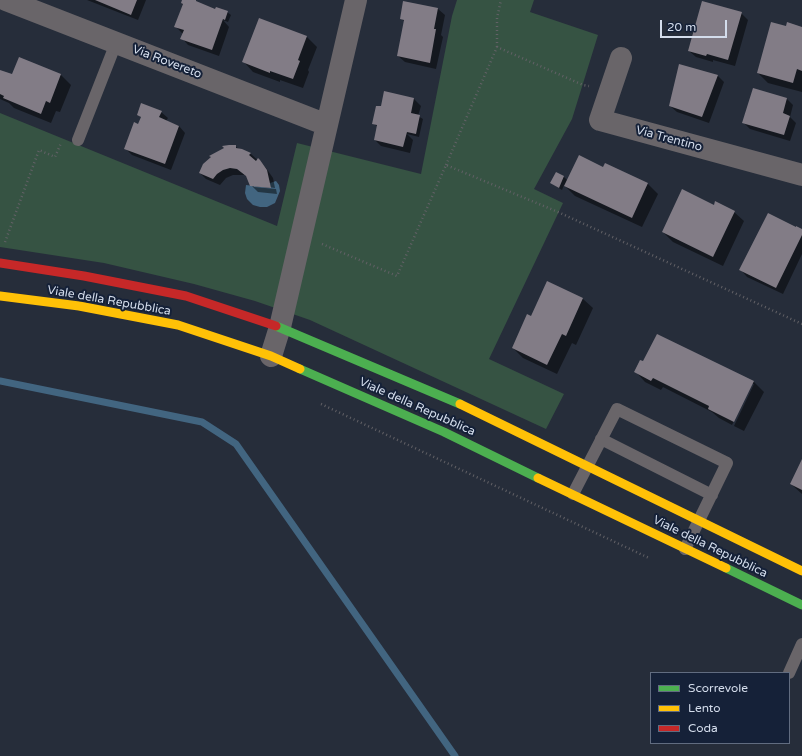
<!DOCTYPE html>
<style>
body{margin:0}
#map{position:relative;width:802px;height:756px;overflow:hidden;background:#262d3a;font-family:"Varela Round",sans-serif}
canvas{display:block}
.legend{position:absolute;left:650px;top:672px;width:140px;height:72px;box-sizing:border-box;background:#152138;border:1px solid #616c80;margin:0;padding:5px 7px;list-style:none;font-size:12px;color:#d4ddec}
.legend li{display:flex;align-items:center;gap:8px;height:20px}
.legend b{width:20px;border:1px solid #616c80}
.scale{position:absolute;left:660px;top:20px;width:67px;height:18px;box-sizing:border-box;border:2px solid #d4ddec;border-top:0;padding-left:5px;font-size:12px;line-height:14px;white-space:nowrap;color:#d4ddec;-webkit-text-stroke:3px #152138;paint-order:stroke}
</style>
<div id="map">
<canvas width="802" height="756"></canvas>
<ul class="legend">
<li><b style="height:5px;background:#4caf50"></b>Scorrevole</li>
<li><b style="height:5px;background:#ffc107"></b>Lento</li>
<li><b style="height:5px;background:#c62828"></b>Coda</li>
</ul>
<div class="scale">20 m</div>
</div>
<script>
const c = document.querySelector('canvas').getContext('2d');
c.lineJoin = 'round';
function fillPath(path, color) { c.fillStyle = color; c.fill(path, 'evenodd'); }
const toPath = rows => new Path2D(rows.map(r => 'M' + r).join(''));
function trace(path, color, width, dash) { c.strokeStyle = color; c.lineWidth = width; c.lineCap = dash ? 'butt' : 'round'; c.setLineDash(dash || []); c.stroke(path); }
function write(font, color, halo, rows, align = 'center') {
  c.font = font + ' "Varela Round",sans-serif'; c.lineWidth = 4; c.setLineDash([]); c.textBaseline = 'middle'; c.strokeStyle = halo; c.fillStyle = color; for (const [text, x, y, turn = 0] of rows) {
    c.save(); c.translate(x, y); c.rotate((+turn || 0) * Math.PI / 180); c.textAlign = isNaN(turn) ? turn : align; if (halo) c.strokeText(text, 0, 0); c.fillText(text, 0, 0); c.restore();
  }
}
fillPath(toPath([
 [457,0,534,0,530,12,598,35,572,119,534,189,563,203,489,359,564,394,546,429,310,320,255,301,194,284,104,263,0,247,0,113,277,226,297,143,421,174,452,16]
]), '#365343');
fillPath(toPath([
 [276,181,279,185,280,191,275,203,267,207,260,207,253,205,247,199,245,193,246,185,270,188,270,183]
]), '#426580');
fillPath(toPath([
 [87,0,146,0,138,20],
 [183,0,194,0,199,4,216,10,227,12,231,15,228,22,223,20,229,27,219,56,188,45,182,38,183,34,175,26,183,5,182,3],
 [404,2,438,9,445,15,441,35,443,37,436,69,405,62,398,56,405,22,401,18],
 [741,13,748,20,735,66,713,60,713,62,696,57,689,51],
 [787,27,802,28,802,92,768,83,758,73],
 [307,37,317,47,308,70,309,72,303,88,280,80,280,82,253,72,244,62],
 [19,58,61,75,71,85,60,112,56,111,51,123,14,108,9,103,0,99,0,71,12,76],
 [717,75,724,82,709,123,677,112,670,106],
 [385,92,414,99,421,106,418,116,423,119,419,137,407,134,413,140,410,153,381,146,375,140,378,127,373,123,384,109],
 [787,99,793,105,790,117,796,123,790,141,750,129,744,123],
 [161,112,168,118,166,121,179,126,185,133,171,170,132,155,125,148,142,118,138,114],
 [235,146,239,149,251,154,266,168,273,178,275,188,254,185,254,187,276,189,277,194,258,192,251,185,248,178,245,175,233,175,226,178,220,185,206,179,200,173],
 [605,164,648,184,658,194,642,227,575,196,564,185,562,190,551,183,556,174,564,177,568,181,604,168],
 [714,206,734,212,744,221,723,266,673,242,663,232],
 [802,230,802,254,783,294,747,277,741,270],
 [548,282,583,299,593,308,576,345,572,343,557,374,523,358,513,348,532,317],
 [657,335,754,382,764,392,744,431,734,426,754,384,752,384,732,425,719,418,712,412,663,387,661,390,645,382,636,372,644,362],
 [802,461,802,494,791,484]
]), '#0007');
trace(toPath([
 [0,381,202,422,236,444,455,756]
]), '#426580', 7);
fillPath(toPath([
 [95,0,137,0,131,15],
 [182,0,196,0,196,1,215,9,216,7,228,11,225,20,223,19,212,50,180,39,184,30,174,27,183,4,181,3],
 [403,1,438,8,434,29,436,29,430,63,397,56,404,20,400,19],
 [702,1,742,12,728,60,707,54,706,56,688,51],
 [259,18,307,36,298,60,300,61,293,79,270,71,270,73,242,62],
 [771,22,786,26,787,22,802,27,802,71,797,69,793,83,757,73],
 [19,57,61,74,50,103,46,101,41,114,3,98,4,96,0,94,0,70,12,74],
 [679,64,718,75,702,117,669,106],
 [753,88,787,98,783,113,790,116,784,135,742,123],
 [384,91,414,98,411,113,420,115,416,134,407,132,403,147,374,140,377,125,372,124,376,106,381,106],
 [141,103,162,111,159,117,179,126,165,164,124,149,134,122,138,124,141,117,137,115],
 [229,145,236,145,236,148,242,149,251,153,249,155,256,161,258,158,260,160,267,170,271,188,250,186,246,176,237,169,230,168,223,170,217,174,213,179,199,173,203,164,211,157,209,156,224,148,222,146],
 [579,155,603,167,605,163,648,183,632,218,564,186],
 [556,172,564,176,559,188,550,183],
 [682,189,714,205,715,201,735,211,713,257,662,232],
 [768,213,796,227,796,226,802,229,802,235,776,288,739,270],
 [547,281,583,298,566,336,562,334,547,365,512,348,527,314,531,316],
 [657,334,754,381,734,422,708,409,709,406,653,378,651,381,634,372,640,360,643,361],
 [802,459,802,490,790,484]
]), '#827c86');
trace(toPath([
 [497,47,497,18,501,0],
 [446,165,497,47,583,85,589,86],
 [5,242,39,150,55,157,61,143],
 [322,244,397,276,446,165,558,212,802,324],
 [321,404,649,558]
]), '#626166', 2.5, [1, 3]);
trace(toPath([
 [78,140,116,43],
 [601,439,712,495],
 [573,494,617,409,727,463,685,549],
 [789,673,802,644]
]), '#696569', 12);
trace(toPath([
 [6,0,327,125],
 [621,58,600,120,802,175],
 [271,356,280,327,356,0]
]), '#696569', 22);
trace(toPath([
 [276,326,460,404],
 [300,369,444,432,538,478],
 [726,568,802,605]
]), '#4caf50', 9);
trace(toPath([
 [0,296,79,306,178,325,271,356,300,369],
 [460,404,802,571],
 [538,478,726,568]
]), '#ffc107', 9);
trace(toPath([
 [0,263,84,276,186,296,276,326]
]), '#c62828', 9);
write('12px', '#d4ddec', '#152138', [
 ["Via Rovereto",167,62,21],
 ["Via Trentino",669,139,15],
 ["Viale della Repubblica",109,301,10],
 ["Viale della Repubblica",417,407,24],
 ["Viale della Repubblica",710,547,26]
]);
</script>
